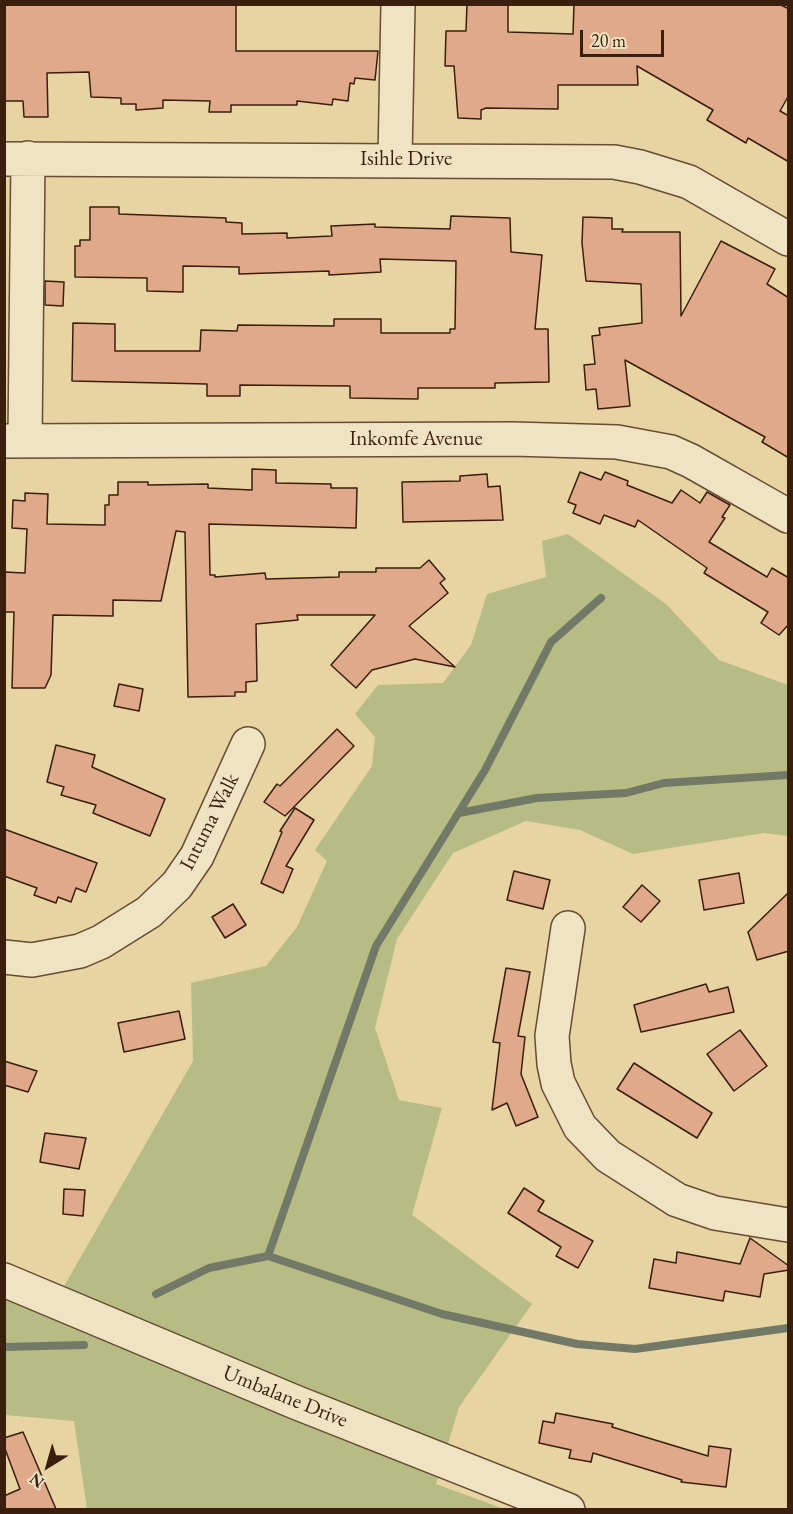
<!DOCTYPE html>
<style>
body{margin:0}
#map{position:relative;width:793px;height:1514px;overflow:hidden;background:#e7d4a2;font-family:"EB Garamond",serif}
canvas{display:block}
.frame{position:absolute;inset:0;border:6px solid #3a1e0e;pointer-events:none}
.north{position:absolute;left:18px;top:1436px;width:60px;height:60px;-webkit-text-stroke:4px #efe3c3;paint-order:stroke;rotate:217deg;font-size:16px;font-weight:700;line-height:24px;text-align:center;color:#3a1e0e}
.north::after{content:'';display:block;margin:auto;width:21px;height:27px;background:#3a1e0e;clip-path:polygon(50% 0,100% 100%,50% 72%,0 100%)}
.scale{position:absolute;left:580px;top:30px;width:84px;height:27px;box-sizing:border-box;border:3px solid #3a1e0e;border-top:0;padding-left:8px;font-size:18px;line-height:21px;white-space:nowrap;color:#3a1e0e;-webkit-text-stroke:4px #efe3c3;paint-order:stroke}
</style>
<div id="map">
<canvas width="793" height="1514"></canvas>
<div class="frame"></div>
<div class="north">N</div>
<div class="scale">20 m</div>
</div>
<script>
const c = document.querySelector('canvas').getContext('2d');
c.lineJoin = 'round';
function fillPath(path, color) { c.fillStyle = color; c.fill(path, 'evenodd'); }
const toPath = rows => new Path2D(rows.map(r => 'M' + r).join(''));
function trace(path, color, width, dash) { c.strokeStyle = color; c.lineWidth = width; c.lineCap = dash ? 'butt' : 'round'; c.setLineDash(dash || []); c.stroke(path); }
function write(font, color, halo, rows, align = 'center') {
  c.font = font + ' "EB Garamond",serif'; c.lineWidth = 4.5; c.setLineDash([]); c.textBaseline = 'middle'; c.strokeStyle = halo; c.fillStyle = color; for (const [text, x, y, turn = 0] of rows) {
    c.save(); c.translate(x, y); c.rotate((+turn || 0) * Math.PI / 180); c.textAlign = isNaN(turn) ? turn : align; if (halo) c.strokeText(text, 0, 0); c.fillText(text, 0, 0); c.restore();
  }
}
fillPath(toPath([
 [568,534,666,604,719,660,788,685,788,836,764,833,633,854,580,830,526,821,453,853,397,939,375,1028,399,1100,442,1108,412,1215,532,1304,459,1407,436,1484,504,1509,87,1509,74,1421,5,1415,4,1299,47,1316,193,1061,191,983,266,966,297,927,327,861,315,850,372,766,375,737,355,714,378,685,443,683,471,645,487,594,546,577,542,541]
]), '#b7bc84');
trace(toPath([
 [459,813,537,798,626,793,664,783,788,775],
 [268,1256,376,946,485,770,551,642,601,598],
 [156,1294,209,1268,268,1256,442,1314,577,1344,635,1349,788,1328],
 [4,1347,84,1345]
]), '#727a67', 8);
const building = toPath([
 [4,4,236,4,236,51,378,51,375,80,355,78,354,84,350,83,348,101,333,99,332,105,297,101,297,105,231,105,231,112,209,112,210,101,163,100,163,108,136,110,136,104,121,104,121,98,91,97,89,72,47,73,48,117,24,117,23,101,4,101,4,4],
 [467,4,508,4,508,32,573,34,574,4,779,4,789,9,789,95,780,111,789,116,789,162,748,138,746,143,707,120,713,110,637,66,638,85,558,85,558,109,486,108,481,110,481,119,458,118,454,66,445,66,446,31,466,31,467,4],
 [90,207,119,207,119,214,226,218,226,222,242,223,242,234,287,233,287,238,332,236,331,226,375,224,375,227,450,229,451,216,510,218,511,252,542,255,535,329,548,329,549,382,495,383,495,388,418,388,418,399,350,398,350,386,240,385,240,396,207,396,207,384,72,381,73,323,115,324,115,351,200,351,201,330,237,331,238,325,334,326,334,319,381,319,381,333,450,333,450,329,455,329,456,261,380,259,381,272,329,275,329,271,239,274,239,267,183,266,183,292,147,291,147,278,75,277,75,246,80,246,80,240,90,240,90,207],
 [583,217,612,218,612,229,623,229,622,232,680,232,681,316,721,241,775,269,767,284,789,298,789,458,762,442,765,437,625,360,630,406,598,409,596,389,586,390,584,365,595,364,592,336,600,335,599,328,642,323,641,284,586,281,582,243,583,217],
 [45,281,64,282,63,306,45,305,45,281],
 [252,469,276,470,276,483,331,484,331,488,357,488,356,528,209,524,210,575,215,575,215,577,265,573,266,579,339,577,339,572,376,572,376,568,420,568,429,560,445,579,440,583,448,593,409,626,455,667,415,659,372,670,356,688,331,665,375,615,297,615,298,620,256,624,257,681,246,682,246,692,235,692,235,696,188,697,185,532,176,531,161,601,113,600,113,616,53,615,51,675,45,688,12,688,14,612,4,612,4,572,25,573,27,529,12,528,13,500,25,501,25,493,48,494,47,524,105,525,105,505,109,505,109,495,118,495,118,482,148,482,148,485,208,484,208,488,252,490,252,469],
 [580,472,601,480,605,472,628,481,627,485,672,503,681,490,700,503,707,492,730,505,722,517,725,518,709,542,767,577,772,568,789,578,789,624,779,635,761,623,768,612,704,573,707,568,638,520,635,527,604,515,600,524,573,513,576,505,568,502,580,472],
 [487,474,488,487,500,486,503,520,403,522,402,482,460,481,460,476,487,474],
 [119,684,143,689,139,711,114,706,119,684],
 [337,729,354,746,285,816,264,802,277,784,280,786,337,729],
 [56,745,95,755,92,767,165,799,150,836,93,813,96,805,61,795,64,787,47,782,56,745],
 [295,808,314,820,286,866,293,869,283,893,261,883,282,832,280,831,295,808],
 [4,829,97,863,86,892,76,888,71,902,58,897,56,903,34,895,37,888,4,876,4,829],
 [514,871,550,880,543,909,507,900,514,871],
 [739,873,744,903,704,910,699,880,739,873],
 [642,885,660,901,641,922,623,907,642,885],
 [789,892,789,951,757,960,748,932,789,892],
 [233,904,246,925,225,938,212,917,233,904],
 [506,968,530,972,518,1036,525,1037,521,1074,538,1117,516,1126,507,1103,492,1110,500,1043,493,1042,506,968],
 [706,984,709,992,728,987,734,1012,641,1032,634,1005,706,984],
 [179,1011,185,1039,124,1052,118,1023,179,1011],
 [740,1030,767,1066,734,1091,707,1054,740,1030],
 [4,1061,37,1071,28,1092,4,1085,4,1061],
 [634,1063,712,1113,697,1138,617,1089,634,1063],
 [45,1133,86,1138,79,1169,40,1162,45,1133],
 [524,1188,544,1201,538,1211,593,1241,578,1268,556,1256,561,1247,508,1213,524,1188],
 [64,1189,85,1190,83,1216,63,1214,64,1189],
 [750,1238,789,1266,789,1270,764,1274,760,1297,725,1291,723,1301,649,1288,654,1259,676,1263,677,1252,740,1264,750,1238],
 [556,1413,613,1424,612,1427,708,1456,709,1446,731,1449,726,1487,681,1482,682,1480,593,1453,591,1462,569,1458,571,1450,539,1443,543,1421,554,1423,556,1413],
 [23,1432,56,1509,4,1509,4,1496,20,1489,4,1446,4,1438,23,1432]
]);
fillPath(building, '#dfa98a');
trace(building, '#3a1e0e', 1.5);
const minor = toPath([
 [4,159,614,162,640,167,689,182,788,239],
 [395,159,398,4],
 [25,439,28,158],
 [4,441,513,439,617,442,671,452,691,461,788,516],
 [568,928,552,1036,554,1064,558,1083,580,1127,608,1156,677,1200,715,1213,788,1225],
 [4,957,32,960,80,951,101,942,149,912,177,885,197,856,248,744],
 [4,1280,295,1402,568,1510]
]);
trace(minor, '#654c33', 36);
trace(minor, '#efe3c3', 33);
write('21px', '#3a1e0e', '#efe3c3', [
 ["Isihle Drive",406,159],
 ["Inkomfe Avenue",416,439],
 ["Intuma Walk",210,822,-63],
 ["Umbalane Drive",285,1397,22]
]);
</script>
